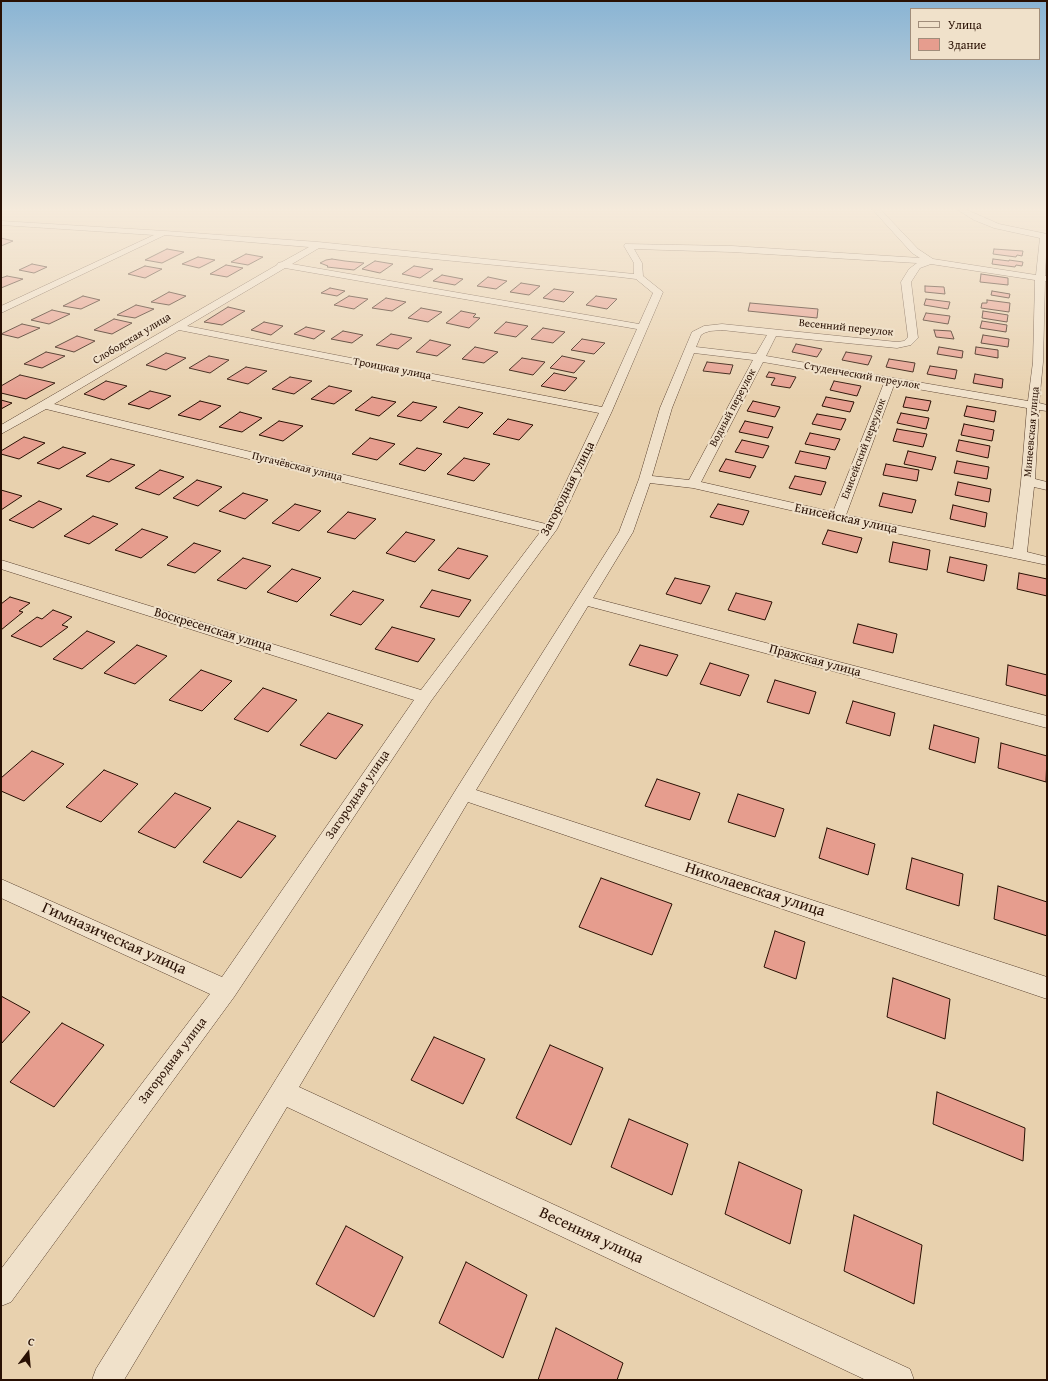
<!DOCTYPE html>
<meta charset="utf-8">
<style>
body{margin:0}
#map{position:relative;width:1048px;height:1381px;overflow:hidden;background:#e8d1ae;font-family:"Gentium Book Plus",serif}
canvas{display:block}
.frame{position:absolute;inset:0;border:2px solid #291003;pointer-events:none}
.legend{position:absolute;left:910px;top:8px;width:130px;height:52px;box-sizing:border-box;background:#f0e1ca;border:1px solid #a08d7a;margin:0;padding:5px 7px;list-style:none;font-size:12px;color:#291003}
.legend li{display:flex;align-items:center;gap:8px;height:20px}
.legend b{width:20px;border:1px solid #a08d7a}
.north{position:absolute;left:8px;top:1333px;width:40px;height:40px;-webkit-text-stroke:3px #f0e1ca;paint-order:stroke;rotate:16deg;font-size:11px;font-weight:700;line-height:16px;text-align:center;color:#291003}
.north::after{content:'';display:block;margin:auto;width:14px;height:18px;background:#291003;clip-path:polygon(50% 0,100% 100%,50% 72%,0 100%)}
</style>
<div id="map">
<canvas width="1048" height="1381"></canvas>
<div class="frame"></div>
<ul class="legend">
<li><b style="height:5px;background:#f0e1ca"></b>Улица</li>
<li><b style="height:11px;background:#e69d8e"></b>Здание</li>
</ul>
<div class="north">С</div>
</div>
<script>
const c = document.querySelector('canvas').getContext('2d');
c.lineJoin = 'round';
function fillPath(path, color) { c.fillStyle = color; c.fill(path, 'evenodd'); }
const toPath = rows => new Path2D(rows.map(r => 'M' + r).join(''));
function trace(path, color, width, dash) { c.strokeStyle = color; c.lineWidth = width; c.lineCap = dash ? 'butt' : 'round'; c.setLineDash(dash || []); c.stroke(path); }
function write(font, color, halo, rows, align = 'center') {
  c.font = font + ' "Gentium Book Plus",serif'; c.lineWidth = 4; c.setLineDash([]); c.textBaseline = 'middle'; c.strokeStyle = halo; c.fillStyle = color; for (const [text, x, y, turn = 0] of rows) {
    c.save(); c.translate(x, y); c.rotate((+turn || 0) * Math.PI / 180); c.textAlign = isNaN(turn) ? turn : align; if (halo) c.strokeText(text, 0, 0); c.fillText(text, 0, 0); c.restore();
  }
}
const building = toPath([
 [1,238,13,241,1,246,1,238],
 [167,249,184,252,162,263,145,260,167,249],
 [994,249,1023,251,1022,256,1017,255,1016,257,993,254,994,249],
 [246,254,263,257,248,265,231,262,246,254],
 [198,257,215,260,199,268,182,264,198,257],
 [332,259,345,261,364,263,354,270,327,267,328,266,320,263,326,260,332,259],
 [993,259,1009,261,1009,260,1023,262,1022,266,1016,265,1015,267,992,264,993,259],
 [375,261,393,264,380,273,362,269,375,261],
 [32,264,47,267,34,273,19,270,32,264],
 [226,265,243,268,227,277,210,274,226,265],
 [145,266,162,269,145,278,128,274,145,266],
 [414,266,433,269,420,278,402,274,414,266],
 [981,274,1008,278,1008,285,980,282,981,274],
 [442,275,463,279,455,285,433,281,442,275],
 [7,276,23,279,1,288,1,278,7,276],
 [488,277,507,281,496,289,477,286,488,277],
 [521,283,540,286,529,295,510,292,521,283],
 [925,286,944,287,945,294,925,292,925,286],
 [330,288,345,291,337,296,321,293,330,288],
 [554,289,574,292,564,302,543,298,554,289],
 [992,291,1010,294,1009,298,991,295,992,291],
 [169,292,186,296,169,305,151,302,169,292],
 [83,296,100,300,81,309,63,306,83,296],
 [349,296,368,299,354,309,334,305,349,296],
 [596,296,617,299,607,309,586,305,596,296],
 [386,298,406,302,392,311,372,308,386,298],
 [926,299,950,302,948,309,924,305,926,299],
 [987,300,1010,303,1009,312,981,308,982,303,987,303,987,300],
 [750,303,818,309,817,318,748,311,750,303],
 [136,305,154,309,135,318,117,315,136,305],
 [228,307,245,311,222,325,204,322,228,307],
 [421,308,442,312,428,322,408,318,421,308],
 [52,310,70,314,49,324,31,320,52,310],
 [461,311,476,314,473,317,480,318,469,328,446,323,461,311],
 [983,311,1008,315,1007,322,982,318,983,311],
 [926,313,950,316,948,324,923,320,926,313],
 [114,319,132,323,112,334,94,330,114,319],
 [982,321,1007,325,1006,332,980,328,982,321],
 [264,322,283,326,271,335,251,330,264,322],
 [506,322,528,326,516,337,494,333,506,322],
 [22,324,40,328,18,338,1,334,22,324],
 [306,327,325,331,314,339,294,334,306,327],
 [543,328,565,332,553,343,531,339,543,328],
 [934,330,951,331,954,339,936,337,934,330],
 [343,331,363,335,352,343,331,339,343,331],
 [391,334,412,338,398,349,376,345,391,334],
 [983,335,1009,339,1008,347,981,343,983,335],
 [77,336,95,341,74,352,55,347,77,336],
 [582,339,605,343,594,354,571,350,582,339],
 [430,340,451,345,437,356,416,352,430,340],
 [796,344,822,349,817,357,792,352,796,344],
 [475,347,498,352,484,363,462,359,475,347],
 [939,347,963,351,962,358,937,354,939,347],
 [976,347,998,350,998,358,975,354,976,347],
 [46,352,65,356,42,368,24,364,46,352],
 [846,352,872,356,868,365,842,360,846,352],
 [166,353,186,358,166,370,146,365,166,353],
 [209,356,229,360,210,373,189,368,209,356],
 [562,356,585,361,574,373,550,368,562,356],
 [522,358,545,362,533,375,509,370,522,358],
 [889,359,915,363,913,372,886,367,889,359],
 [707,362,733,365,730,374,703,371,707,362],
 [930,366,957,370,955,379,927,374,930,366],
 [246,367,267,371,248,384,227,379,246,367],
 [769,372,796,377,790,388,771,385,775,378,766,377,769,372],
 [554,373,577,378,565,391,541,386,554,373],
 [975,374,1003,379,1002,388,973,383,975,374],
 [20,375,55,383,26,399,1,393,1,386,20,375],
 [290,377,312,381,294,394,272,389,290,377],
 [106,381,127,386,104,400,84,394,106,381],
 [834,381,861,386,857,396,830,390,834,381],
 [329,386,352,391,334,404,311,399,329,386],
 [150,391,171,396,149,409,128,404,150,391],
 [372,397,396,402,379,416,355,410,372,397],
 [826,397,854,402,850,412,822,406,826,397],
 [906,397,931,401,928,411,903,407,906,397],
 [1,400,12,403,1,409,1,400],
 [200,401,221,406,200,420,178,415,200,401],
 [753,401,780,407,775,417,747,411,753,401],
 [413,402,437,407,421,421,397,416,413,402],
 [967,406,996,411,994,422,964,416,967,406],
 [459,407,483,413,468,428,443,422,459,407],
 [240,412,262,418,242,432,219,427,240,412],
 [901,413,929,418,926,429,897,423,901,413],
 [817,414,846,419,841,430,812,424,817,414],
 [508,419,533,425,519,440,493,434,508,419],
 [279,421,303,426,283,441,259,435,279,421],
 [745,421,773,427,768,438,739,432,745,421],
 [964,424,994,430,992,441,961,435,964,424],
 [897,429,927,434,923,447,893,441,897,429],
 [810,433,840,439,835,450,805,444,810,433],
 [24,437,45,443,19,459,1,454,1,451,24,437],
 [370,438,395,444,377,460,352,454,370,438],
 [742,440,769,446,763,458,735,452,742,440],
 [959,440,990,446,988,458,956,451,959,440],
 [63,447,86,453,59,469,37,463,63,447],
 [417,448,442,454,425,471,399,464,417,448],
 [800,451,830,457,826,469,795,463,800,451],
 [908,451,936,457,932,470,904,464,908,451],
 [464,458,490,464,474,481,447,474,464,458],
 [111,459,135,465,109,482,86,476,111,459],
 [726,459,756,466,750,478,719,471,726,459],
 [957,461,989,467,987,479,954,473,957,461],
 [886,464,919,470,917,481,883,475,886,464],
 [160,470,184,477,159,495,135,488,160,470],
 [795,476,826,482,821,495,789,488,795,476],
 [197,480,222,487,198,506,173,498,197,480],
 [958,482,991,489,989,502,955,495,958,482],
 [1,490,22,496,1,510,1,490],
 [243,493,268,500,245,519,219,511,243,493],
 [883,493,916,500,912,513,879,506,883,493],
 [39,501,62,509,33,528,9,520,39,501],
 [295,504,321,511,299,531,272,523,295,504],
 [718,504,749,511,743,525,710,517,718,504],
 [953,505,987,513,985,527,950,519,953,505],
 [348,512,376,519,355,539,327,532,348,512],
 [93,516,118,524,89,544,64,536,93,516],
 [142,529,168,537,141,558,115,550,142,529],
 [828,530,862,538,857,553,822,544,828,530],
 [406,532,435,540,415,562,386,553,406,532],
 [893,542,930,550,927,570,889,562,893,542],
 [194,543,221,551,195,573,167,565,194,543],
 [458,548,488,556,469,579,438,570,458,548],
 [950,557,987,565,984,581,947,572,950,557],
 [243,558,271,566,246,589,217,580,243,558],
 [292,569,321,578,297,602,267,592,292,569],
 [1019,573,1047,579,1047,596,1017,589,1019,573],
 [675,578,710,586,701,604,666,594,675,578],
 [432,590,471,600,459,617,420,607,432,590],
 [353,591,384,600,361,625,330,615,353,591],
 [736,593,772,602,765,620,728,610,736,593],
 [10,597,30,603,19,611,23,612,1,630,1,604,10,597],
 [53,610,72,617,62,625,68,627,41,647,11,636,37,617,42,619,53,610],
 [858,624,897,634,893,653,853,643,858,624],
 [392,627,435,639,418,662,375,649,392,627],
 [87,631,115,642,82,669,53,659,87,631],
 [137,645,167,656,135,684,104,673,137,645],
 [640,645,678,655,667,676,629,665,640,645],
 [710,663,749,675,740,696,700,684,710,663],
 [1008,665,1047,675,1047,696,1006,685,1008,665],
 [201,670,232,681,202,711,169,700,201,670],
 [775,680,816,692,809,714,767,702,775,680],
 [263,688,297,700,268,732,234,719,263,688],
 [853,701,895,713,890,736,846,723,853,701],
 [328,713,363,725,336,759,300,745,328,713],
 [934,725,979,738,975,763,929,749,934,725],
 [1001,743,1047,756,1046,782,998,768,1001,743],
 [32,751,64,764,24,801,1,791,1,778,32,751],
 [104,770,138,784,101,822,66,807,104,770],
 [657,779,700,793,690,820,645,806,657,779],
 [175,793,211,808,175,848,138,832,175,793],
 [738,794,784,809,775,837,728,822,738,794],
 [238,821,276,836,241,878,203,862,238,821],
 [827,828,875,844,868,875,819,858,827,828],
 [912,858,963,874,959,906,906,889,912,858],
 [601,878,672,904,652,955,579,927,601,878],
 [998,886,1047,902,1047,936,994,919,998,886],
 [775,931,805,942,796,979,764,967,775,931],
 [893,978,950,999,945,1039,887,1017,893,978],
 [1,996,30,1012,1,1044,1,996],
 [62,1023,104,1045,54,1107,10,1082,62,1023],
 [434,1037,485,1059,463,1104,411,1080,434,1037],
 [550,1045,603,1068,571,1145,516,1118,550,1045],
 [937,1092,1025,1128,1023,1161,933,1124,937,1092],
 [629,1119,688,1144,672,1195,611,1167,629,1119],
 [739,1162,802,1190,790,1244,725,1214,739,1162],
 [854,1215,922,1245,914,1304,844,1271,854,1215],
 [346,1226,403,1257,374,1317,316,1284,346,1226],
 [466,1262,527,1295,503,1358,439,1323,466,1262],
 [556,1328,623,1363,617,1380,538,1380,556,1328]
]);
fillPath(building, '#e69d8e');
trace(building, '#291003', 1);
const minor = toPath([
 [872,209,880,209,918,249,933,259,1036,275,1040,238,994,228,974,220,956,209,965,209,999,224,1047,234,1045,276,1047,276,1047,282,1045,281,1043,362,1039,403,1047,405,1047,411,1039,410,1035,479,1047,482,1047,490,1034,487,1027,552,1047,557,1047,565,838,521,693,488,650,483,633,532,593,598,1047,716,1047,728,588,606,476,790,1047,977,1047,999,468,802,299,1087,910,1369,914,1380,866,1380,287,1107,124,1380,92,1380,96,1369,457,788,619,532,639,479,660,408,692,332,704,326,722,324,897,342,904,341,908,337,901,282,909,269,917,263,732,252,634,249,642,263,643,276,663,292,612,411,557,529,431,701,234,997,11,1302,1,1306,1,1269,210,994,1,898,1,879,222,977,414,700,1,569,1,560,421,690,541,531,46,409,1,434,1,425,277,265,278,263,282,262,309,247,165,235,1,313,1,306,154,235,1,225,1,221,165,231,318,242,634,274,634,263,624,246,625,244,732,246,920,258,912,253,872,209],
 [319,248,620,277,636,279,653,293,639,324,292,264,319,248],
 [931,264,1035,280,1033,362,1028,401,766,356,776,336,897,348,911,345,918,338,911,282,920,268,931,264],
 [285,268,637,329,602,407,187,326,285,268],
 [179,330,599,413,546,524,54,404,179,330],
 [722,330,767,335,756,354,696,347,701,335,704,333,710,331,722,330],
 [694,353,753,360,689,480,652,476,672,408,694,353],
 [763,362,884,383,833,512,701,482,763,362],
 [894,385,1027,408,1021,482,1013,549,846,515,894,385]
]);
trace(minor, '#59402e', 1);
fillPath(minor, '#f0e1ca');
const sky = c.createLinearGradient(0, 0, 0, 402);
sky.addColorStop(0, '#89b4d4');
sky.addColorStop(0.52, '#f5eadb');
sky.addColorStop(1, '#f5eadb00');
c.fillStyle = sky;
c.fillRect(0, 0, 1048, 402);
write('11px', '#291003', '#f0e1ca', [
 ["Весенний переулок",846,328,6],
 ["Слободская улица",132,339,-31],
 ["Троицкая улица",392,369,11],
 ["Студенческий переулок",862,376,10],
 ["Водный переулок",733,408,-62],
 ["Минеевская улица",1032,432,-85],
 ["Енисейский переулок",864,449,-69],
 ["Пугачёвская улица",297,467,14]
]);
write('13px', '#291003', '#f0e1ca', [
 ["Загородная улица",568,489,-63],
 ["Енисейская улица",846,519,12],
 ["Воскресенская улица",213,630,17],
 ["Пражская улица",815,661,15],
 ["Загородная улица",358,795,-56],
 ["Загородная улица",173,1061,-53]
]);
write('16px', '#291003', '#f0e1ca', [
 ["Николаевская улица",755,890,18],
 ["Гимназическая улица",114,939,24],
 ["Весенняя улица",591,1236,25]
]);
</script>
